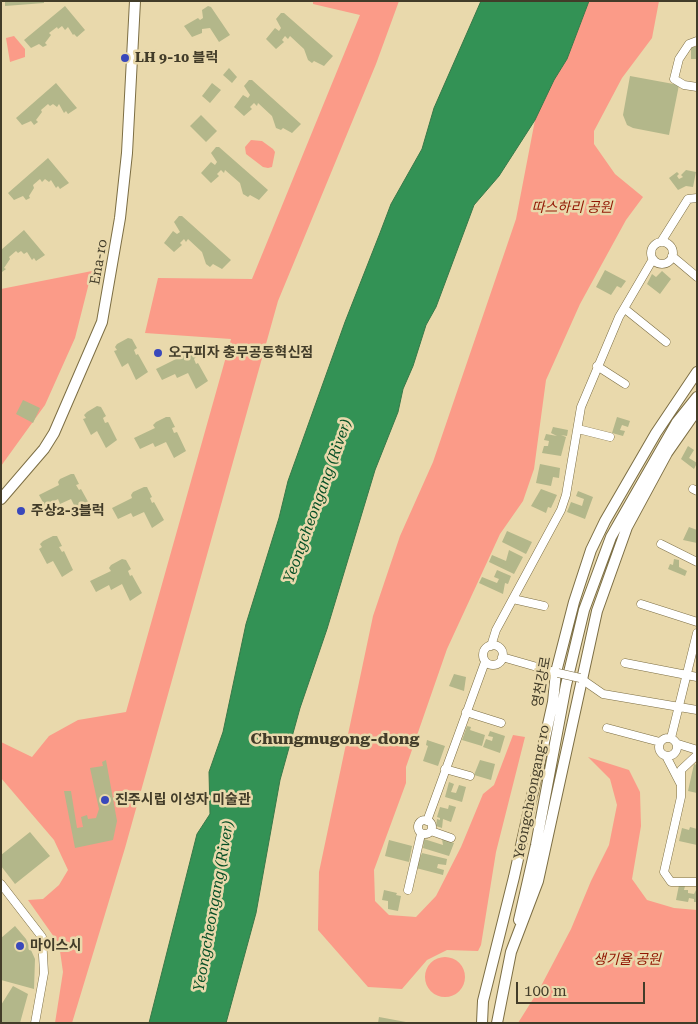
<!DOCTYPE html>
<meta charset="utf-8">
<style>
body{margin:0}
#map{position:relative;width:698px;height:1024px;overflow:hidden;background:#e9d9ac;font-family:"Roboto Serif",serif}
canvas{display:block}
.frame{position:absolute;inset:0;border:2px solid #423c29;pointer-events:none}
.scale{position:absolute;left:516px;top:982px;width:129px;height:22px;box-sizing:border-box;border:2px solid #423c29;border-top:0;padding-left:6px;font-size:15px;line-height:18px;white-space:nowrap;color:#423c29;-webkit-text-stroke:4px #e9d9ac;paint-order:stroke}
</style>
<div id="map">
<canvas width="698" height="1024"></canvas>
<div class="frame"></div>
<div class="scale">100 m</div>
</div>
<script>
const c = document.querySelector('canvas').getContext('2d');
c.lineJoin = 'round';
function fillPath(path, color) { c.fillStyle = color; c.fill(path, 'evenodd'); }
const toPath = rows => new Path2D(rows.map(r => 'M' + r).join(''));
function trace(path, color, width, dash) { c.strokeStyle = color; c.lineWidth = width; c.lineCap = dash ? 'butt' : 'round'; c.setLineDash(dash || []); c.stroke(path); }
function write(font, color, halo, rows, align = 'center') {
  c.font = font + ' "Roboto Serif","Noto Sans KR",serif'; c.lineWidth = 5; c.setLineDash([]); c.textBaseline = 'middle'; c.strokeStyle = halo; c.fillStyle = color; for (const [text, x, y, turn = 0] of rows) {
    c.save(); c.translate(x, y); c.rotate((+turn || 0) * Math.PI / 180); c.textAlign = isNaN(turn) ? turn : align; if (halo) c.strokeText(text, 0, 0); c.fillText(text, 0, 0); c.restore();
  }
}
fillPath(toPath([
 [313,1,399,1,376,64,278,301,125,848,72,1023,55,1023,63,972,59,944,28,900,43,899,59,885,68,870,54,840,1,778,1,742,32,757,49,736,78,720,126,712,231,339,145,333,158,278,252,279,360,15,313,4],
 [589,1,659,1,652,38,622,78,594,131,594,144,615,174,643,197,626,220,580,304,546,380,534,469,523,501,500,534,447,649,406,767,406,783,374,870,375,901,389,915,416,917,436,896,461,847,483,794,494,785,513,735,525,737,496,852,481,945,478,951,447,950,427,960,402,989,368,987,318,930,319,872,373,616,400,536,433,462,516,219,535,120,554,80,567,59],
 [14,36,25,49,25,57,10,62,6,38],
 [251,140,262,141,273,149,275,152,272,167,268,168,263,167,246,154,245,147],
 [92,271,75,338,45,405,1,466,1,289],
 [588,757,629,770,640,792,641,826,632,879,647,900,674,908,697,910,697,1023,518,1023,540,988,571,929,591,881,609,845,617,805,610,779],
 '425 977a20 20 0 1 1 40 0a20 20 0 1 1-40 0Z'
]), '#fb9b88');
const water = toPath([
 [481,1,589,1,567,59,554,80,535,120,499,176,474,205,436,307,426,325,413,366,403,389,398,412,375,470,327,629,300,708,280,780,256,913,226,1023,149,1023,197,834,210,814,209,772,223,732,246,624,279,518,288,481,345,322,380,233,391,204,422,149,434,108,481,1]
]);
fillPath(water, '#339255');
trace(water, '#387848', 1);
fillPath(toPath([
 [5,1,44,1,44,3,5,6],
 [65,6,85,30,77,37,74,34,73,35,68,27,65,30,62,26,58,29,57,27,49,33,51,35,45,43,47,45,43,47,39,44,31,48,24,40],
 [208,6,211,7,230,35,219,42,210,28,202,29,202,33,192,37,184,26,198,18,200,20,203,18,202,10],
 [281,13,284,13,333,56,324,66,314,61,312,63,308,60,304,49,290,36,288,39,285,36,282,40,284,42,276,49,266,39,275,28,279,31,281,28,276,19],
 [691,47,697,47,697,59,691,59],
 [229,68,237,77,232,83,223,75],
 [630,76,679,85,669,135,633,128,627,125,623,115],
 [249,80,252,80,301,124,292,133,283,128,281,130,276,128,272,116,258,103,257,106,254,103,250,107,252,109,244,116,234,107,243,95,248,98,250,95,244,86],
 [56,83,77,108,68,114,66,111,64,113,59,104,57,107,53,104,50,106,48,104,41,110,42,112,36,120,38,122,34,125,31,121,22,125,16,118],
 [212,83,221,90,210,103,202,96],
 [201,115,217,131,206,142,190,126],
 [216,147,219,147,268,190,259,200,250,195,248,197,243,194,240,183,225,170,224,173,221,170,217,174,219,176,211,183,201,173,211,162,215,165,217,162,211,153],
 [48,158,69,183,60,189,58,186,56,188,51,180,49,182,45,179,42,182,40,179,33,185,34,188,29,196,30,198,26,200,23,196,14,200,8,193],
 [686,170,696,172,693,187,686,186,678,190,669,178,677,172,679,174,677,176,679,179,683,177,681,175],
 [179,216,182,216,231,260,222,269,213,264,210,267,206,264,202,252,188,239,186,242,184,239,180,243,182,245,174,252,164,243,173,231,177,234,180,232,174,222],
 [24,230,45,255,36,261,34,258,32,260,27,252,24,254,21,251,18,253,16,251,9,257,10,259,4,268,6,269,2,272,1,250],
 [605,270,626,281,621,288,617,286,611,295,596,287],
 [662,271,671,279,660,294,647,284,652,274,656,277],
 [128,338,132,339,137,348,134,350,136,355,138,354,148,372,136,380,128,363,122,367,114,351,117,350,115,347,117,344],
 [188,348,192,348,196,357,194,359,196,364,198,363,208,381,196,389,188,373,177,378,175,374,162,380,156,369,176,359,175,356,177,353],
 [23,400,40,408,33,423,16,414],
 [97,406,101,407,106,416,103,418,105,423,108,422,117,440,106,448,97,431,91,435,83,419,86,418,84,415,87,412],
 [166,417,170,417,175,427,172,428,174,433,177,432,186,451,174,458,166,442,155,447,153,443,140,449,134,438,155,428,153,425,156,422],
 [617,417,630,421,628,427,622,425,620,430,625,431,623,436,612,433],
 [553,427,568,430,567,436,561,435,566,437,561,456,542,453,544,446,548,446,549,441,544,440,546,434,557,436,551,433],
 [688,446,694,450,689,458,697,463,694,469,681,459],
 [540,464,560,468,559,478,553,477,551,486,536,483],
 [71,474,74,474,79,484,76,485,79,490,81,489,91,507,79,515,71,499,60,504,58,499,45,506,39,495,59,485,58,482,60,479],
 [144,487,147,487,152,497,150,498,152,503,154,502,164,520,152,528,144,512,133,517,131,513,118,519,112,508,132,498,131,495,133,492],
 [541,489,557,495,551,508,548,507,546,513,531,506],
 [578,491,593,497,585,519,567,512,571,502,582,506,584,499,576,496],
 [689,527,697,530,697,543,683,540],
 [507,531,532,542,526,554,502,542],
 [53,536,57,536,62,546,59,547,62,552,64,551,73,570,62,577,53,561,47,564,39,549,42,547,40,544,43,541],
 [509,550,523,557,514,574,489,562,492,555,506,561],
 [122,559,126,560,131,569,128,571,130,576,132,575,142,593,130,601,122,584,111,590,109,585,96,592,90,581,111,571,109,568,111,565],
 [674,559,679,560,679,567,687,571,685,576,668,569,670,564,673,565],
 [497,570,511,576,508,584,505,583,503,594,479,583,482,577,497,583,499,579,494,577],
 [454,674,466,677,464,691,449,686],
 [467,726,471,727,470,730,485,735,482,746,462,740],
 [490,731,505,736,500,753,483,747,486,739,492,741,493,737,488,736],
 [427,740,445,746,438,766,423,761,428,746,426,745],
 [106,760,117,821,113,840,75,848,64,791,71,791,77,828,83,827,81,817,87,815,88,819,96,818,99,809,90,768,103,766,102,762],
 [480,760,495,764,491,780,474,775],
 [694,764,697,765,697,793,688,791],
 [449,782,454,784,451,792,456,793,459,785,466,787,462,802,445,797],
 [449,805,456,807,451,822,443,819,442,828,436,826,437,819,440,820,440,818,437,817,440,807,448,809],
 [690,827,697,829,697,845,679,841,682,828,689,830],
 [30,832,50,856,15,884,1,866,1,855],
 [424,839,443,845,442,839,454,843,449,856,423,848],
 [389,840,412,846,409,862,385,856],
 [422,853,447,859,446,865,438,864,437,868,444,870,443,875,416,868],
 [679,885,685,886,684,890,688,890,688,893,694,894,697,888,697,902,694,902,694,899,689,898,688,902,676,900],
 [384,890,397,893,396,895,401,896,398,911,388,909,388,901,382,900],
 [15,926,26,939,35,959,34,989,1,980,1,938],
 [13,986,28,994,20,1023,1,1023,1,1005],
 [379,1017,406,1022,406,1023,378,1023]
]), '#b3b78a');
const minor = toPath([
 [697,41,689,44,679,59,674,79,684,85,697,87],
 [661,242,688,199,697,198],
 '651 253a11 11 0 1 1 22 0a11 11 0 1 1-22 0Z',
 [672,256,697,277],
 [625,309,666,342],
 [597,366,625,384],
 [578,429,610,437],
 [693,489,697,491],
 [661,544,697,562],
 [513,599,544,606],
 [641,604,697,622],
 '483 655a10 10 0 1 1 20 0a10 10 0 1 1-20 0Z',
 [491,646,496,630,561,510,566,495,581,407,619,317,653,259],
 [502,657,558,673],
 [625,663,697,677],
 [580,678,603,694,697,710],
 [466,712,501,723],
 [607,728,660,742],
 '659 747a9 9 0 1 1 18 0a9 9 0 1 1-18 0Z',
 [671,738,697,633],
 [678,744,697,750],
 [666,756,680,783],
 [696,756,681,770,681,797,664,872,671,882,697,882],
 [445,769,470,776],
 '418 827a7 7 0 1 1 14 0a7 7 0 1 1-14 0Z',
 [427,821,485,662],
 [431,831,451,838],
 [1,884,42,937,44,973,35,1023],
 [408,890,421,834]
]);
const tertiary = toPath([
 [1,499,44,449,54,433,102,322,120,218,127,153,135,1],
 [519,920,536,845,566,685,584,610,611,537,677,422,697,397],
 [482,1023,483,1001,514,877,553,702,556,672,574,602,591,550,605,521,656,433,697,372],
 [497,1023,511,952,538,881,597,611,627,527,667,453,697,410]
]);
trace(minor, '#7c6e44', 9);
trace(tertiary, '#7c6e44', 12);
trace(minor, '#fff', 8);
trace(tertiary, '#fff', 10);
const minorBridge = toPath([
 [558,673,580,678]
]);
trace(minorBridge, '#7c6e44', 9, []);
trace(minorBridge, '#fff', 8);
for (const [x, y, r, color] of [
 [125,58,5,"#3948bb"],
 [158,353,5,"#3948bb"],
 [21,511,5,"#3948bb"],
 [105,800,5,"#3948bb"],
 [20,946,5,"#3948bb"]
]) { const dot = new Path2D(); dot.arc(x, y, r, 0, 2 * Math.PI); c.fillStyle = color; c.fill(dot); trace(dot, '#e9d9ac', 2); }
write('bold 14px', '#423c29', '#e9d9ac', [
 ["LH 9-10 블럭",135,58],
 ["오구피자 충무공동혁신점",168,353],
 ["주상2-3블럭",31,511],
 ["진주시립 이성자 미술관",115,800],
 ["마이스시",30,946]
], 'left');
write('italic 14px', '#911602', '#e9d9ac', [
 ["따스하리 공원",572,208],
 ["생기율 공원",627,960]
]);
write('14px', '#423c29', '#e9d9ac', [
 ["Ena-ro",99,262,-80],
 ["영천강로",542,682,-80],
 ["Yeongcheongang-ro",532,792,-79]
]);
write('italic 15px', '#085027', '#e9d9ac', [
 ["Yeongcheongang (River)",318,501,-70],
 ["Yeongcheongang (River)",214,906,-80]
]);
write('bold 16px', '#423c29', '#e9d9ac', [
 ["Chungmugong-dong",335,739]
]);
</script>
